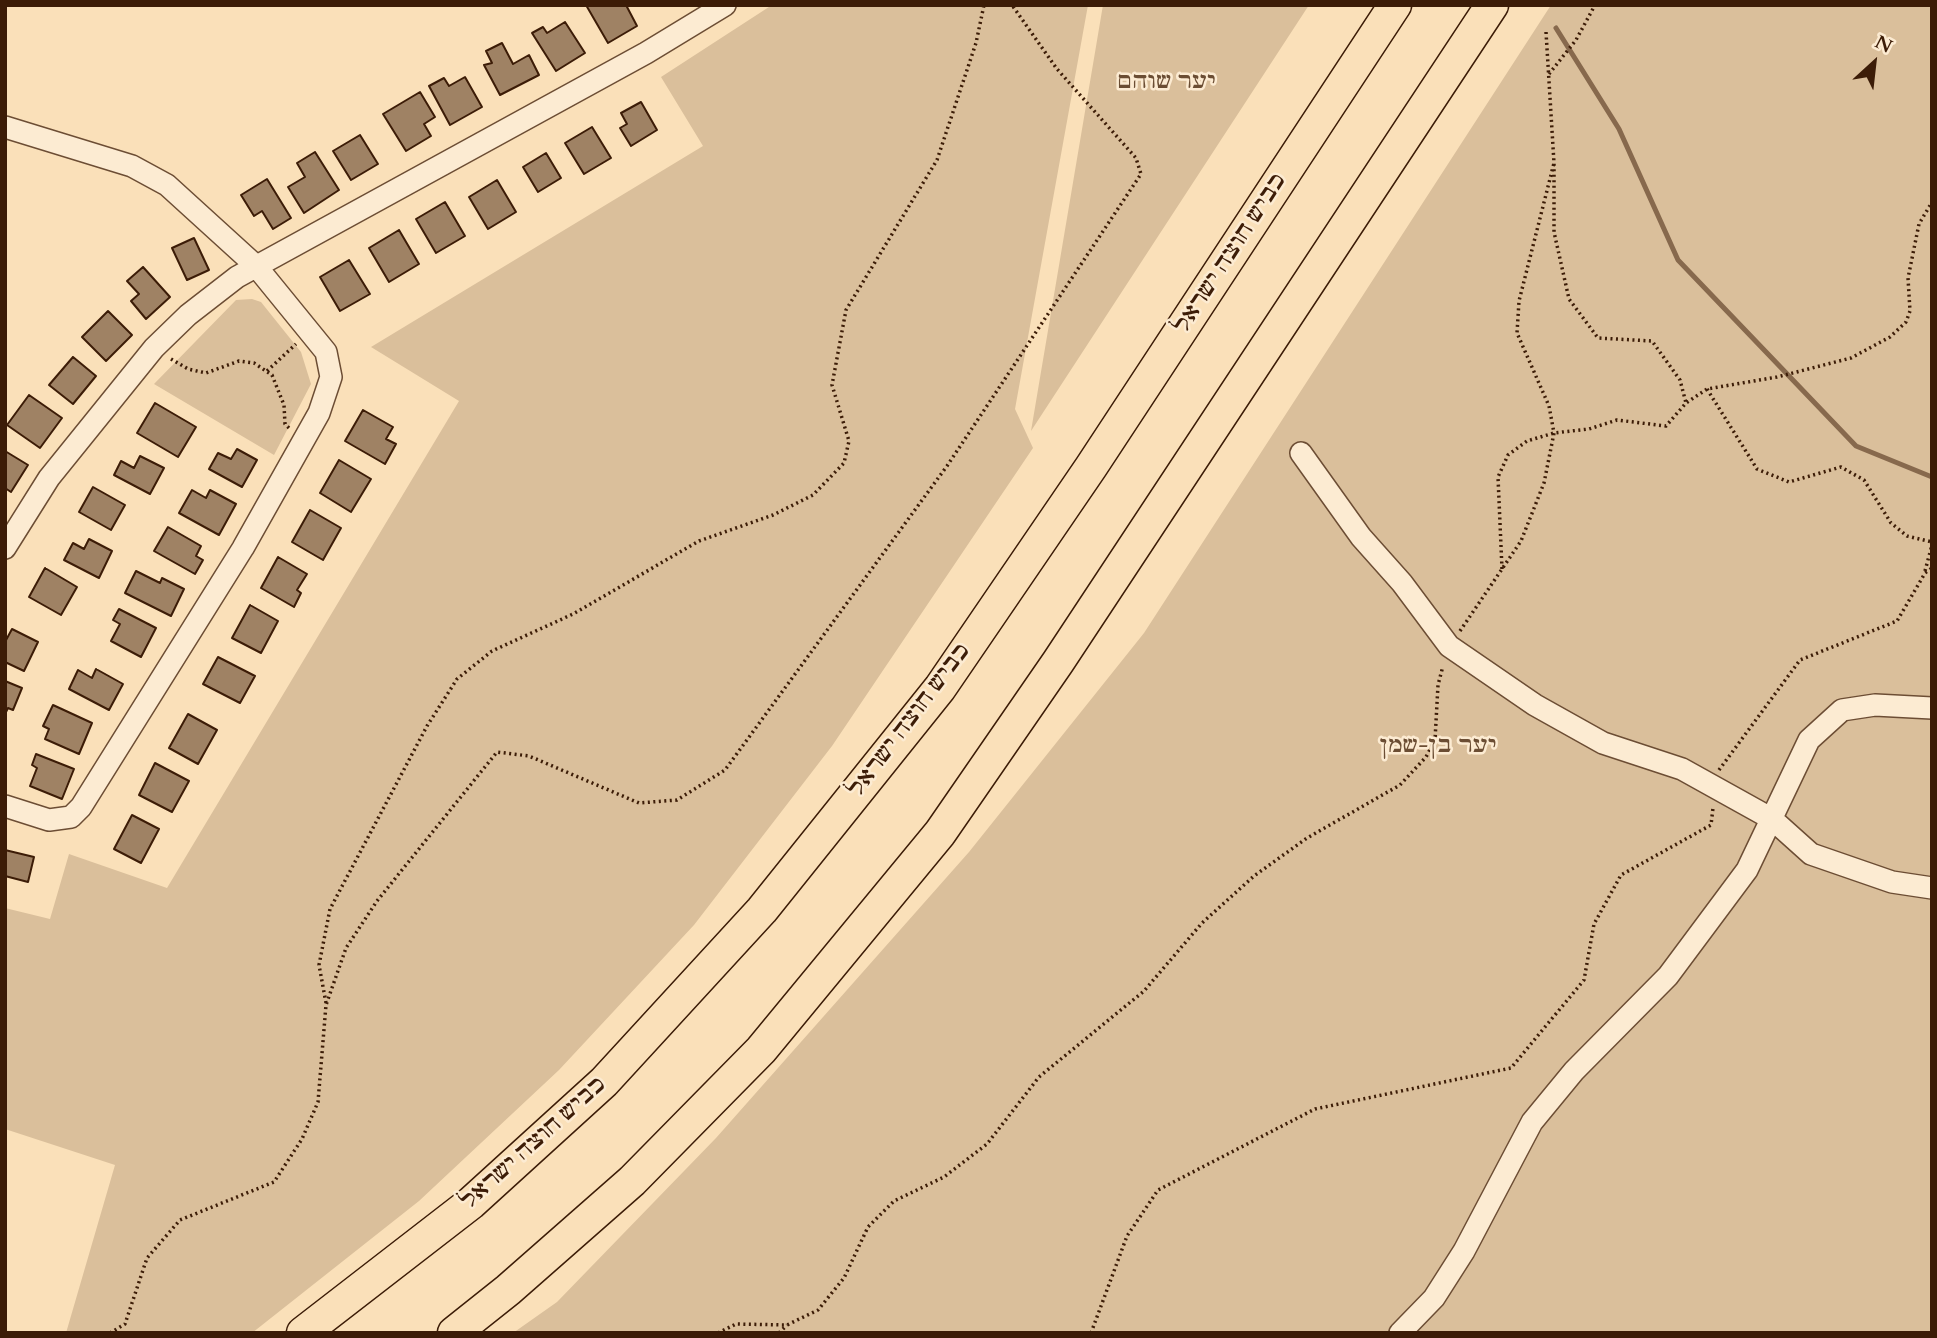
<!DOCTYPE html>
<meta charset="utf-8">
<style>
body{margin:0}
#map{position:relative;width:1937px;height:1338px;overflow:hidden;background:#fae0b9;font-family:Cardo,serif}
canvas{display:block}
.frame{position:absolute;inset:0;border:7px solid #3c1c07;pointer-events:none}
.north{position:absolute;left:1839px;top:28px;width:70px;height:70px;-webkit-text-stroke:5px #fcebd2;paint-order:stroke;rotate:27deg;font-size:19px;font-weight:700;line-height:28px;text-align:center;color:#3c1c07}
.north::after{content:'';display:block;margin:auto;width:24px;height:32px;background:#3c1c07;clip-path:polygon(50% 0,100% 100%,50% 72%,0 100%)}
</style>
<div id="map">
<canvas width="1937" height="1338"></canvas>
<div class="frame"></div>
<div class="north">N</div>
</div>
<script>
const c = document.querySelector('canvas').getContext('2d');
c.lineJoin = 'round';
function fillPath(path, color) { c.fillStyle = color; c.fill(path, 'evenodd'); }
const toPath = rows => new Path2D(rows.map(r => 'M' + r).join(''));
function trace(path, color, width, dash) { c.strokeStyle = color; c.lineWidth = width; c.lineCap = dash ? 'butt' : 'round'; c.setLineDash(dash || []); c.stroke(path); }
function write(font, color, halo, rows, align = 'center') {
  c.font = font + ' Cardo,"Frank Ruhl Libre",serif'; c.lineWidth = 5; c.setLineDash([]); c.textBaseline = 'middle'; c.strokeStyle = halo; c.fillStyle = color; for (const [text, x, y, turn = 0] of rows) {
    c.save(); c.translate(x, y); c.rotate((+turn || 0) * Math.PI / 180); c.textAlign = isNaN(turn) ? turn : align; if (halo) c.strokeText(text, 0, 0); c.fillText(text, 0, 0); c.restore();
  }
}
fillPath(toPath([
 [772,5,1088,5,1015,409,1033,448,832,746,694,925,559,1070,419,1201,252,1333,66,1333,115,1165,5,1129,5,908,50,919,69,854,167,888,459,401,371,347,703,146,661,77],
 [1103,5,1309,5,1031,431],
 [1551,5,1932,5,1932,1333,513,1333,557,1302,716,1138,969,852,1144,633],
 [252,299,261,302,301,352,311,384,274,455,154,384,236,300]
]), '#dabf9b');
trace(toPath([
 [1556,28,1619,129,1678,260,1856,446,1932,477]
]), '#87694d', 5);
const building = toPath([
 [586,5,626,5,637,26,608,43,586,5],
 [565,22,585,53,556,71,532,33,543,27,547,33,565,22],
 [502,43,513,64,529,55,539,75,500,95,484,65,492,63,486,51,502,43],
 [465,77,482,107,450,125,429,86,444,78,449,86,465,77],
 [420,92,435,117,424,124,431,136,406,151,383,114,420,92],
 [641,102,657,130,631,146,620,128,627,124,621,113,641,102],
 [592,127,611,158,584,174,565,143,592,127],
 [360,135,378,164,351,180,333,151,360,135],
 [315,152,339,190,304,213,288,187,305,177,297,163,315,152],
 [546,153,561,178,538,192,523,167,546,153],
 [267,179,291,218,273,229,262,211,254,216,241,195,267,179],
 [497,180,516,212,488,229,469,197,497,180],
 [445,202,465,236,436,253,416,219,445,202],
 [399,230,419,264,389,282,369,248,399,230],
 [194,238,209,270,187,280,172,248,194,238],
 [349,260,370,294,340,311,320,277,349,260],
 [143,267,170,297,146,319,131,301,139,294,127,281,143,267],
 [108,311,132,335,106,361,82,337,108,311],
 [73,357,96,376,73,404,49,385,73,357],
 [29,395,62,418,40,448,7,425,29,395],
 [155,403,196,427,178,457,137,433,155,403],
 [363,410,393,427,386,439,396,444,385,464,345,441,363,410],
 [237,449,257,460,242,487,209,469,218,453,231,459,237,449],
 [5,451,28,465,11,492,5,488,5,451],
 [140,456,164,468,150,494,114,475,121,461,134,468,140,456],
 [339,460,371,479,351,512,320,493,339,460],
 [93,487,125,505,111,530,79,512,93,487],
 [192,490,206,498,210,490,236,504,219,535,179,513,192,490],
 [310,510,341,528,323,560,292,542,310,510],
 [168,527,201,546,196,556,203,560,195,574,154,551,168,527],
 [89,539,112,551,99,578,64,560,73,543,84,549,89,539],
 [278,557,307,574,297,590,301,593,294,607,261,588,278,557],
 [45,568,77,587,61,615,29,597,45,568],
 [136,571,160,583,162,578,184,589,171,616,125,593,136,571],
 [250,605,278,621,261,653,232,638,250,605],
 [119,609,156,628,141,657,111,641,120,624,113,620,119,609],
 [12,629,38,642,24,671,5,662,5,642,12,629],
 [218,657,255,676,240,703,203,684,218,657],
 [96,669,123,684,109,710,69,689,78,670,92,678,96,669],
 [5,681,22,688,13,710,8,708,5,714,5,681],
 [53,705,92,723,79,754,45,739,49,729,43,726,53,705],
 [188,714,217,730,198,764,169,748,188,714],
 [36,754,74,769,62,799,30,786,37,768,32,765,36,754],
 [155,763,189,781,172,812,139,795,155,763],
 [132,815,159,829,141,863,114,849,132,815],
 [5,850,34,857,28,882,5,876,5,850]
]);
fillPath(building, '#9f8264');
trace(building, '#3c1c07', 2);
const minor = toPath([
 [5,127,132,166,167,185,256,266,326,352,331,377,319,413,243,548,81,807,71,817,49,820,5,806],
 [1301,453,1361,537,1402,583,1449,646,1535,705,1603,743,1682,769,1772,819,1811,854,1892,882,1932,888],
 [5,548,49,478,154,348,188,315,237,277,646,53,725,5],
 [1400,1333,1434,1298,1464,1251,1532,1122,1574,1071,1668,976,1747,870,1809,740,1842,710,1875,705,1932,708]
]);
const highway = toPath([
 [303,1333,471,1203,604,1082,762,910,940,688,1091,467,1395,5],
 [454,1333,508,1290,632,1181,761,1050,940,833,1058,662,1492,5]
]);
trace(minor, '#6c4d34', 24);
trace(highway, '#3c1c07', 35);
trace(toPath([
 [1546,32,1554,163,1554,232,1569,299,1598,338,1652,341,1680,380,1686,403],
 [1549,74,1576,40,1595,5],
 [171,359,188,369,206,373,239,361,254,363,272,375,284,405,285,424,289,428],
 [267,371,296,344],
 [1707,389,1757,469,1789,482,1841,467,1864,480,1891,523,1907,536,1932,542],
 [1502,569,1498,477,1508,455,1527,441,1554,433,1589,429,1617,420,1666,426,1686,403,1707,389,1777,377,1851,358,1890,337,1906,322,1910,311,1908,278,1919,224,1932,202],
 [1925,571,1932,545],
 [1460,631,1521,541,1544,483,1554,433,1549,406,1517,333,1519,301,1554,163],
 [1719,770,1800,660,1897,621,1925,573,1932,568],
 [326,1003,319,965,330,909,427,726,457,679,492,651,573,614,699,541,773,515,813,495,844,463,849,441,832,385,846,310,937,160,976,43,984,5],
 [110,1333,125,1324,147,1258,180,1220,274,1182,302,1139,318,1102,326,1005,346,948,377,901,497,752,529,756,639,803,677,800,725,770,947,466,1141,174,1136,158,1057,69,1012,5],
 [718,1333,736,1324,787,1325,818,1310,844,1278,868,1227,894,1201,944,1177,987,1144,1039,1077,1144,991,1202,923,1254,876,1307,838,1400,785,1426,757,1435,740,1438,685,1443,666],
 [779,1333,787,1325],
 [1091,1333,1127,1236,1158,1190,1315,1109,1511,1068,1584,980,1594,924,1621,875,1711,825,1713,808]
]), '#3c1c07', 3.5, [2, 3.5]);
trace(minor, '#fcebd2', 21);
trace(highway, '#fae0b9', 32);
write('italic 23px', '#6b4d33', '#fcebd2', [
 ["יער שוהם",1167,83],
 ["יער בן-שמן",1438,747]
]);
write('23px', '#3c1c07', '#fcebd2', [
 ["כביש חוצה ישראל",1231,254,-57],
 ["כביש חוצה ישראל",910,721,-53],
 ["כביש חוצה ישראל",534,1144,-42]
]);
</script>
